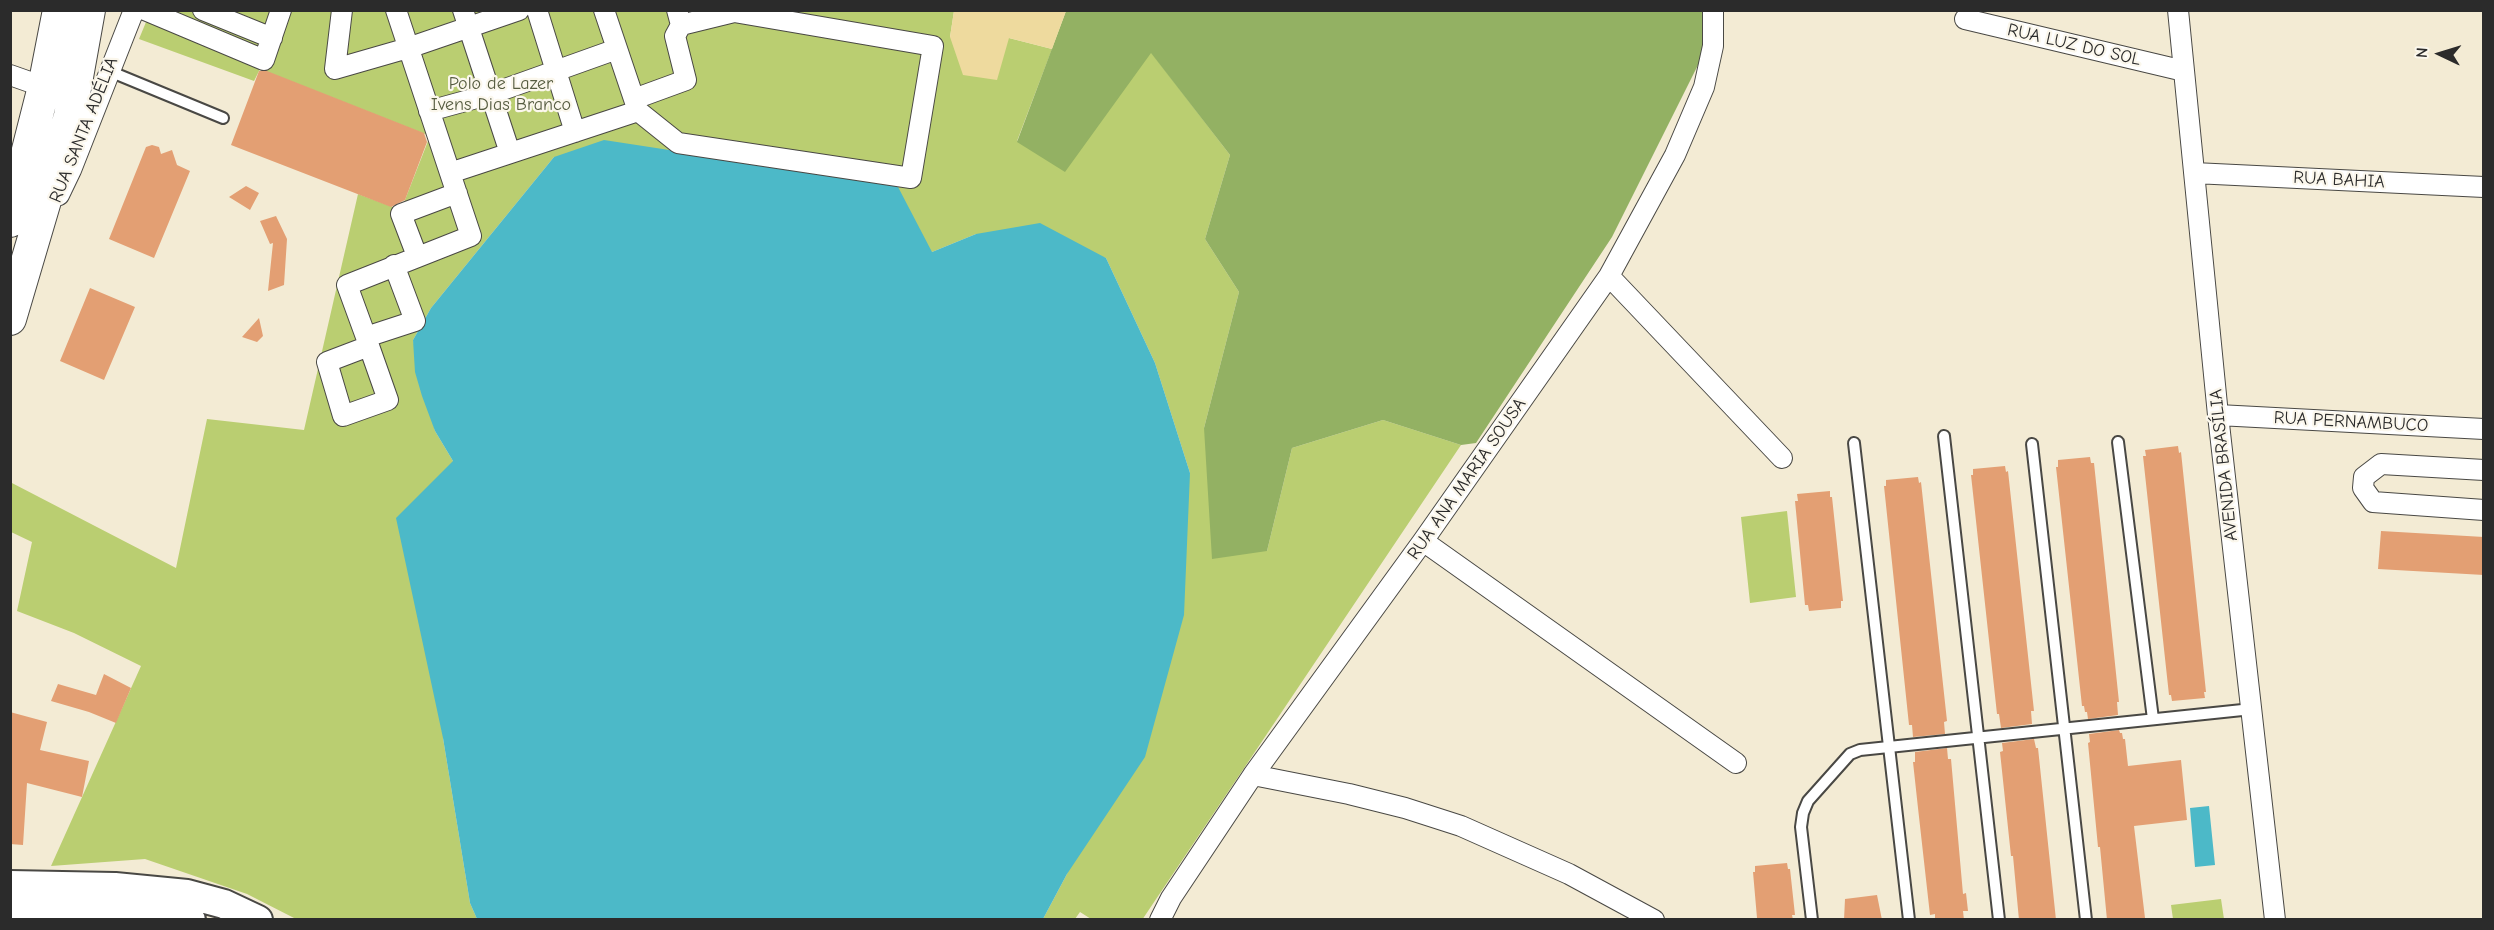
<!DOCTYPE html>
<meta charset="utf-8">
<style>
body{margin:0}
#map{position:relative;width:2494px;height:930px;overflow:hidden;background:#f3ebd4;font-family:"Comic Neue",sans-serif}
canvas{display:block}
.frame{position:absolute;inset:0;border:12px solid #2b2b2b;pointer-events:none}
.north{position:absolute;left:2410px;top:24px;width:60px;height:60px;-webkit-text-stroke:4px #fbf7ec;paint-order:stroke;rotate:274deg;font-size:16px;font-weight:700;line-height:24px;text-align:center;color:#2b2b2b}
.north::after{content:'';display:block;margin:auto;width:21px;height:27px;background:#2b2b2b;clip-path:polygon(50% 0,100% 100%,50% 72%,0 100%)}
</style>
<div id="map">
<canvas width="2494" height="930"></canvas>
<div class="frame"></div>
<div class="north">N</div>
</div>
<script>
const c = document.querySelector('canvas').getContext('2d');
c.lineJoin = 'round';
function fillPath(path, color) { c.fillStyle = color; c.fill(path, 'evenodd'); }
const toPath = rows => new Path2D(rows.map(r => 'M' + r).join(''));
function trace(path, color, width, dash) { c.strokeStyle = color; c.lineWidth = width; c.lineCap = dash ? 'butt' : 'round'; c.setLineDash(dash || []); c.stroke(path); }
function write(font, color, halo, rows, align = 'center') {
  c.font = font + ' "Comic Neue",sans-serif'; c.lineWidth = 4.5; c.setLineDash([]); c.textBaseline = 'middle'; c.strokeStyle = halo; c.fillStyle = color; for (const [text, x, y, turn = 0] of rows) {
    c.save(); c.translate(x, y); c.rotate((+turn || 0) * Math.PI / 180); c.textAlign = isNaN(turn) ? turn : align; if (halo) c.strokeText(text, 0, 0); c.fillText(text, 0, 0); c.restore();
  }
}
fillPath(toPath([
 [151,10,954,11,950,37,1009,38,1052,49,1017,141,1151,52,1230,155,1205,239,1239,292,1204,428,1267,551,1292,448,1383,420,1461,445,1142,920,1091,919,1080,912,1075,919,1043,919,1067,874,1190,473,1155,363,1106,258,976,234,932,252,554,157,431,308,413,340,435,431,453,461,443,738,470,903,477,919,296,919,247,894,145,859,51,866,141,666,74,633,17,611,32,542,11,532,10,482,176,568,207,419,304,430,358,194,401,210,430,136,260,69,254,81,139,39],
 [1787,511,1796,597,1750,603,1741,517],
 [2221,899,2224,919,2173,919,2171,905]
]), '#bace71');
fillPath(toPath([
 [1066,11,1705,11,1709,43,1612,237,1476,443,1461,445,1383,420,1292,448,1267,551,1212,559,1204,428,1239,292,1205,239,1230,155,1151,53,1065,172,1017,142]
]), '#93b163');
fillPath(toPath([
 [954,11,954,10,1066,11,1052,49,1009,38,997,80,963,75,950,37]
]), '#eeda9e');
fillPath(toPath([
 [604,140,897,185,932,252,976,234,1040,223,1106,258,1155,363,1190,473,1184,615,1145,757,1067,874,1043,919,477,919,470,903,443,738,396,518,453,461,435,431,422,396,415,372,413,340,431,308,554,157],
 [2209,806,2215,865,2195,867,2190,808]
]), '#4cb9c8');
fillPath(toPath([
 [259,71,267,71,424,133,427,142,405,200,391,207,231,145],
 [152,145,159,147,161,154,172,150,177,165,190,171,154,258,109,239,146,147],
 [246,186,259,193,250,210,229,197],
 [276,216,287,239,284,285,268,291,273,243,270,244,260,221],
 [90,288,135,307,104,380,60,361],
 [259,318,263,336,257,342,242,337],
 [2178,446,2179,453,2181,452,2206,692,2204,692,2205,698,2172,701,2171,695,2169,695,2143,456,2146,456,2145,450],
 [2090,457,2091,463,2094,463,2119,702,2117,702,2118,715,2088,719,2087,712,2085,712,2084,706,2082,706,2056,467,2058,467,2058,460],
 [2005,466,2006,472,2008,471,2034,711,2031,711,2032,724,2001,728,1999,714,1997,714,1971,475,1973,475,1973,469],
 [1918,477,1919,483,1921,482,1947,721,1944,722,1945,734,1913,737,1912,725,1909,725,1884,486,1886,486,1886,480],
 [1830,491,1830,497,1832,497,1843,601,1841,601,1841,608,1809,611,1808,605,1805,605,1795,501,1798,501,1797,494],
 [2381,531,2484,537,2484,575,2378,569],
 [104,674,131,688,116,723,89,712,51,701,58,684,96,695],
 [10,712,47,722,40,750,89,761,82,797,27,783,23,845,10,844],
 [2119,730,2120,733,2122,733,2123,739,2125,739,2128,766,2181,760,2187,820,2134,826,2145,918,2142,920,2107,920,2100,847,2098,847,2088,743,2090,742,2089,734],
 [2034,739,2036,748,2038,748,2056,920,2019,920,2013,856,2011,856,2000,752,2003,751,2002,743],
 [1947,748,1948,759,1951,759,1963,894,1966,893,1968,911,1963,911,1964,920,1935,920,1935,914,1930,915,1918,808,1913,762,1915,762,1915,752],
 [1787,863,1788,869,1790,869,1795,915,1792,915,1793,920,1757,918,1753,872,1755,872,1755,866],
 [1877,895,1882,920,1844,920,1845,899]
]), '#e39f73');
const lane = toPath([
 [109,71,223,118],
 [1944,436,1999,920],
 [2118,442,2153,719],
 [1854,443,1909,920],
 [2032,444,2086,920],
 [1812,920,1801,827,1803,813,1808,801,1850,754,1860,750,2252,709]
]);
const street = toPath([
 [145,10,264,60,281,10],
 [203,10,272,38],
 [342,10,335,69,408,48,519,10],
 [396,10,450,173,638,111,678,143,911,178,933,46,734,12,681,25,677,10],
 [463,10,510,153],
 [537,10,575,132],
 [604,10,638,111],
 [2178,10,2218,415,2275,920],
 [1965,19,2184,71],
 [10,75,44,87],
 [634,99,686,80,675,36,681,25],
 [429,111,491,94,617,49],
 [2194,173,2484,187],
 [59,195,71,170,134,10],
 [417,256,401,214,457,193],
 [1609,276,1782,458],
 [366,337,415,321,394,265],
 [369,346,327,362,343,416,388,400,369,346,366,337,347,285,471,236,450,173],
 [2218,415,2484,429],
 [2484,470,2381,464,2364,477,2363,488,2373,502,2484,510],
 [1423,541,1736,763],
 [1253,775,1349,794,1405,808,1461,826,1569,874,1654,920],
 [1160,920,1171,898,1253,775,1423,541,1609,276,1675,155,1704,87,1713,46,1713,10]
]);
const secondary = toPath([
 [10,885,115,887,187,894,224,904,258,920],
 [10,911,108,910,191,920]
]);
const primary = toPath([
 [10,221,44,87,59,10],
 [10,319,70,116,89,10]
]);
trace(lane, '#494844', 14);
trace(street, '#494844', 22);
trace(secondary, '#494844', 32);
trace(primary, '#494844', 34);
trace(lane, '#fff', 10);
trace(street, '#fff', 20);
trace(secondary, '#fff', 28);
trace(primary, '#fff', 32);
write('18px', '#2b2b2b', '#fbf7ec', [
 ["RUA LUZ DO SOL",2074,45,13],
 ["RUA SANTA ADÉLIA",84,130,-68],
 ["RUA BAHIA",2339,180,3],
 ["RUA PERNAMBUCO",2351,422,3],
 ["AVENIDA BRASÍLIA",2224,465,-96],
 ["RUA ANA MARIA SOUSA",1467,479,-55]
]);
write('18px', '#565c40', '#fbf7ec', [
 ["Polo de Lazer",501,84],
 ["Ivens Dias Branco",501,105]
]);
</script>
